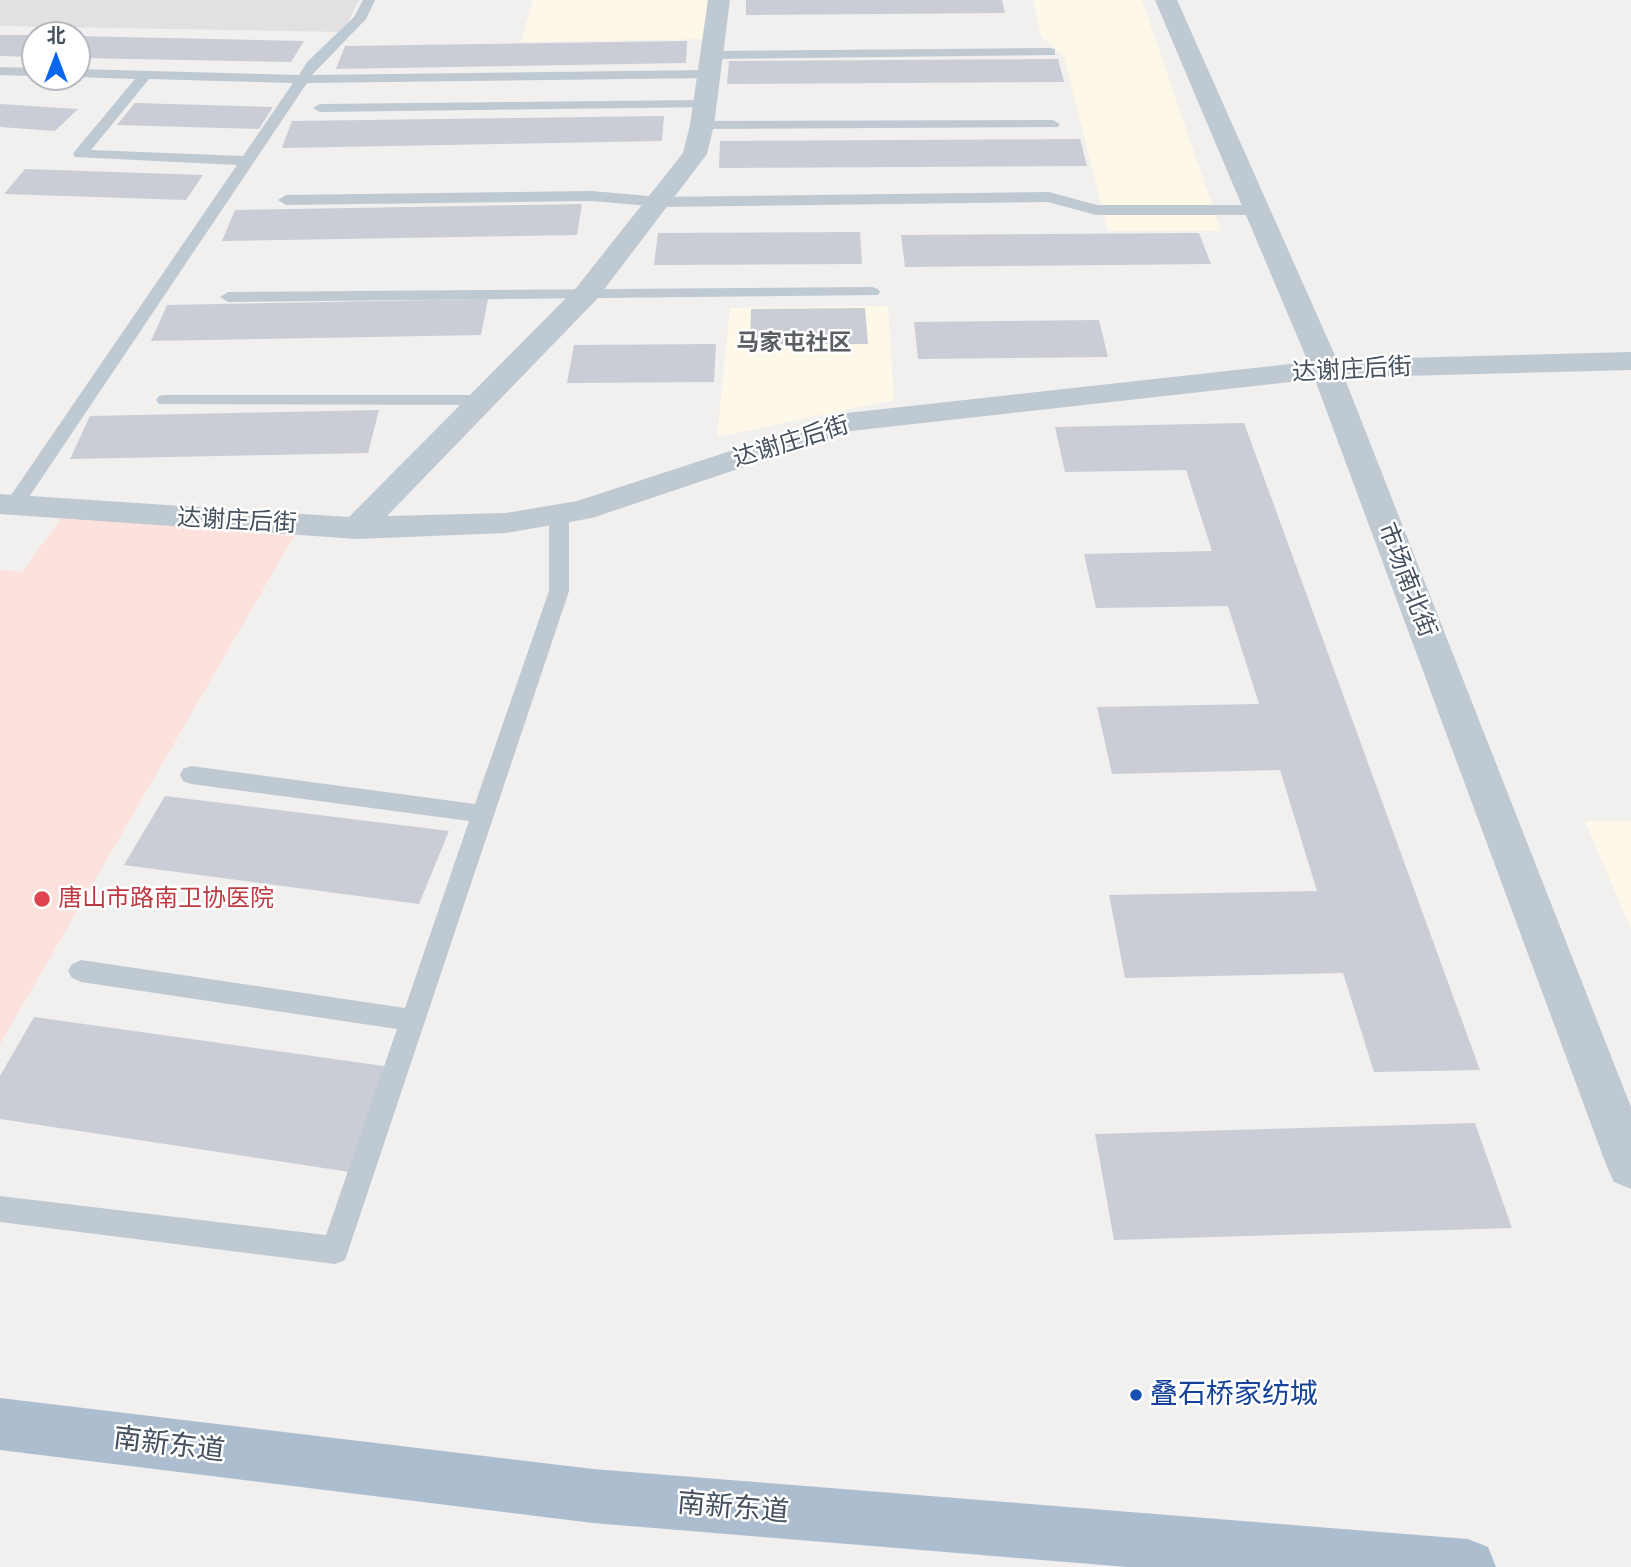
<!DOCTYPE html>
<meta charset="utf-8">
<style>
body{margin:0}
#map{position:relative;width:1631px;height:1567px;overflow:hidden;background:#f2efef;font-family:"Alegreya Sans","Noto Sans SC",sans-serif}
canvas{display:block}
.north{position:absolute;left:21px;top:21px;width:70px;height:70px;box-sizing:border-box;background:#fff;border:2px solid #b5b9bf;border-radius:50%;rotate:0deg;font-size:19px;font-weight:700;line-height:28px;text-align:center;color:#45515e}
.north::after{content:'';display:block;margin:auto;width:24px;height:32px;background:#0c66ee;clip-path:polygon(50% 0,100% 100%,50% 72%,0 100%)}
</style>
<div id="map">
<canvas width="1631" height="1567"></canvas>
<div class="north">北</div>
</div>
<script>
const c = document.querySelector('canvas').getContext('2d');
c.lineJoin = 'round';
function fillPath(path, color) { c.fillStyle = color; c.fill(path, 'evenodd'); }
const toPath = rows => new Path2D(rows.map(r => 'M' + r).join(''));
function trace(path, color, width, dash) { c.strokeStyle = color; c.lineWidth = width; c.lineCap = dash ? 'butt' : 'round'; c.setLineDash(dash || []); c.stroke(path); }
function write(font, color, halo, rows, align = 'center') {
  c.font = font + ' "Alegreya Sans","Noto Sans SC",sans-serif'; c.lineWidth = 5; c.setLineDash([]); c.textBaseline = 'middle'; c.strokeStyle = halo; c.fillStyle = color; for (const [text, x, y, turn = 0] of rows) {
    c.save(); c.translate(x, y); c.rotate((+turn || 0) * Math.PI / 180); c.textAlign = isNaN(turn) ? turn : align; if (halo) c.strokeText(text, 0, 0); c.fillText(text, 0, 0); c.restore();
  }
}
fillPath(toPath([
 [533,0,715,0,709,39,521,42],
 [1033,0,1142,0,1221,231,1108,231,1064,57,1041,36],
 [888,306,894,400,717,437,730,308],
 [1585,821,1631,821,1631,929]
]), '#fdf8e7');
fillPath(toPath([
 [0,0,359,0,343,32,0,26]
]), '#e3e0e1');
fillPath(toPath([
 [62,517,294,536,0,1044,0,570,22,572]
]), '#fde1dd');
fillPath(toPath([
 [746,0,1002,0,1005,13,746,15],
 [0,35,35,35,35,57,0,56],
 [77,36,304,41,291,62,77,58],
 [687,41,686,63,336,69,345,46],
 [1058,59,1064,82,727,84,729,61],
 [135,103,273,107,259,129,117,125],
 [0,104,78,109,55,131,0,127],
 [664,116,662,141,282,148,292,121],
 [1080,139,1087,166,719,168,720,141],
 [25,169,203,175,186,200,4,194],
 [582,204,577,235,222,241,235,210],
 [860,232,862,264,654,265,658,233],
 [1199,233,1211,264,905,267,901,235],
 [488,299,481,335,151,341,167,305],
 [865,308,868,344,750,344,751,309],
 [1099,320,1108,357,918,359,914,322],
 [716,344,714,382,567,383,574,345],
 [379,410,368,453,70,459,90,416],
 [1244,423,1480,1070,1374,1072,1343,973,1125,978,1109,895,1317,891,1280,770,1112,774,1097,707,1259,704,1228,606,1096,608,1084,554,1212,551,1186,470,1065,472,1055,427],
 [165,796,449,831,419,904,124,865],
 [34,1017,391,1067,350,1172,0,1119,0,1076],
 [1475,1123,1512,1228,1114,1240,1095,1134]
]), '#cacdd5');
fillPath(toPath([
 [363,0,375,0,366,19,312,75,709,70,716,74,709,78,307,83,21,509,7,509,4,505,7,501,237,165,75,157,73,154,75,151,135,79,77,77,77,69,299,75,307,62,354,17,363,0],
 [149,79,293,83,243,156,91,150,149,79],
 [1050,48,1055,49,1055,55,712,59,705,55,712,51,1050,48],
 [0,67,35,68,35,76,0,75,0,67],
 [705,100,712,104,710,107,320,112,313,108,320,104,705,100],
 [1053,120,1060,124,1058,127,702,129,695,125,702,121,1053,120],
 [592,191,660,197,1049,192,1097,205,1257,205,1265,210,1257,215,1096,215,1048,202,660,207,592,201,286,205,278,200,286,195,592,191],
 [872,287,878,289,880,292,878,295,228,302,220,297,228,292,872,287],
 [165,395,480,395,489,400,480,405,159,404,156,400,159,396,165,395],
 [559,508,566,510,569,514,569,591,345,1260,335,1264,0,1222,0,1196,326,1235,397,1029,81,982,72,978,68,971,72,964,81,960,405,1008,469,821,191,784,183,781,180,775,183,769,191,766,475,804,549,591,549,514,552,510,559,508]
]), '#bec9d2');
fillPath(toPath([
 [708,0,730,0,714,125,707,154,596,300,387,516,506,513,577,501,847,413,1326,360,1631,352,1631,370,1326,378,851,431,592,518,506,533,357,539,0,514,0,494,349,517,576,288,683,153,690,125,708,0]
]), '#bec9d2');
fillPath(toPath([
 [1155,0,1177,0,1341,369,1631,1107,1631,1189,1614,1182,1607,1167,1311,369,1155,0]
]), '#bec9d2');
fillPath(toPath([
 [0,1398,593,1469,1468,1539,1488,1547,1496,1567,1127,1567,593,1523,0,1450,0,1398]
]), '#acbdd0');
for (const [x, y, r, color] of [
 [42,899,9,"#e0444e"],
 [1136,1395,7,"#1a4fb4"]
]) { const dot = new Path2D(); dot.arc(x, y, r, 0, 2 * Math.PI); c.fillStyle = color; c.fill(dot); trace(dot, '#fff', 2.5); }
write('bold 23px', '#5b5f64', '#fff', [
 ["马家屯社区",794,343]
]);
write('24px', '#45515e', '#fff', [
 ["达谢庄后街",1352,370,-3],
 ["达谢庄后街",791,442,-17],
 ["达谢庄后街",237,521,3],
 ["市场南北街",1407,580,69]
]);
write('24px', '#be3a42', '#fff', [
 ["唐山市路南卫协医院",58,899]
], 'left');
write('28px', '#164399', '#fff', [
 ["叠石桥家纺城",1150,1395]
], 'left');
write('28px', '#45515e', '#fff', [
 ["南新东道",169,1445,7],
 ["南新东道",733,1508,5]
]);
</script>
